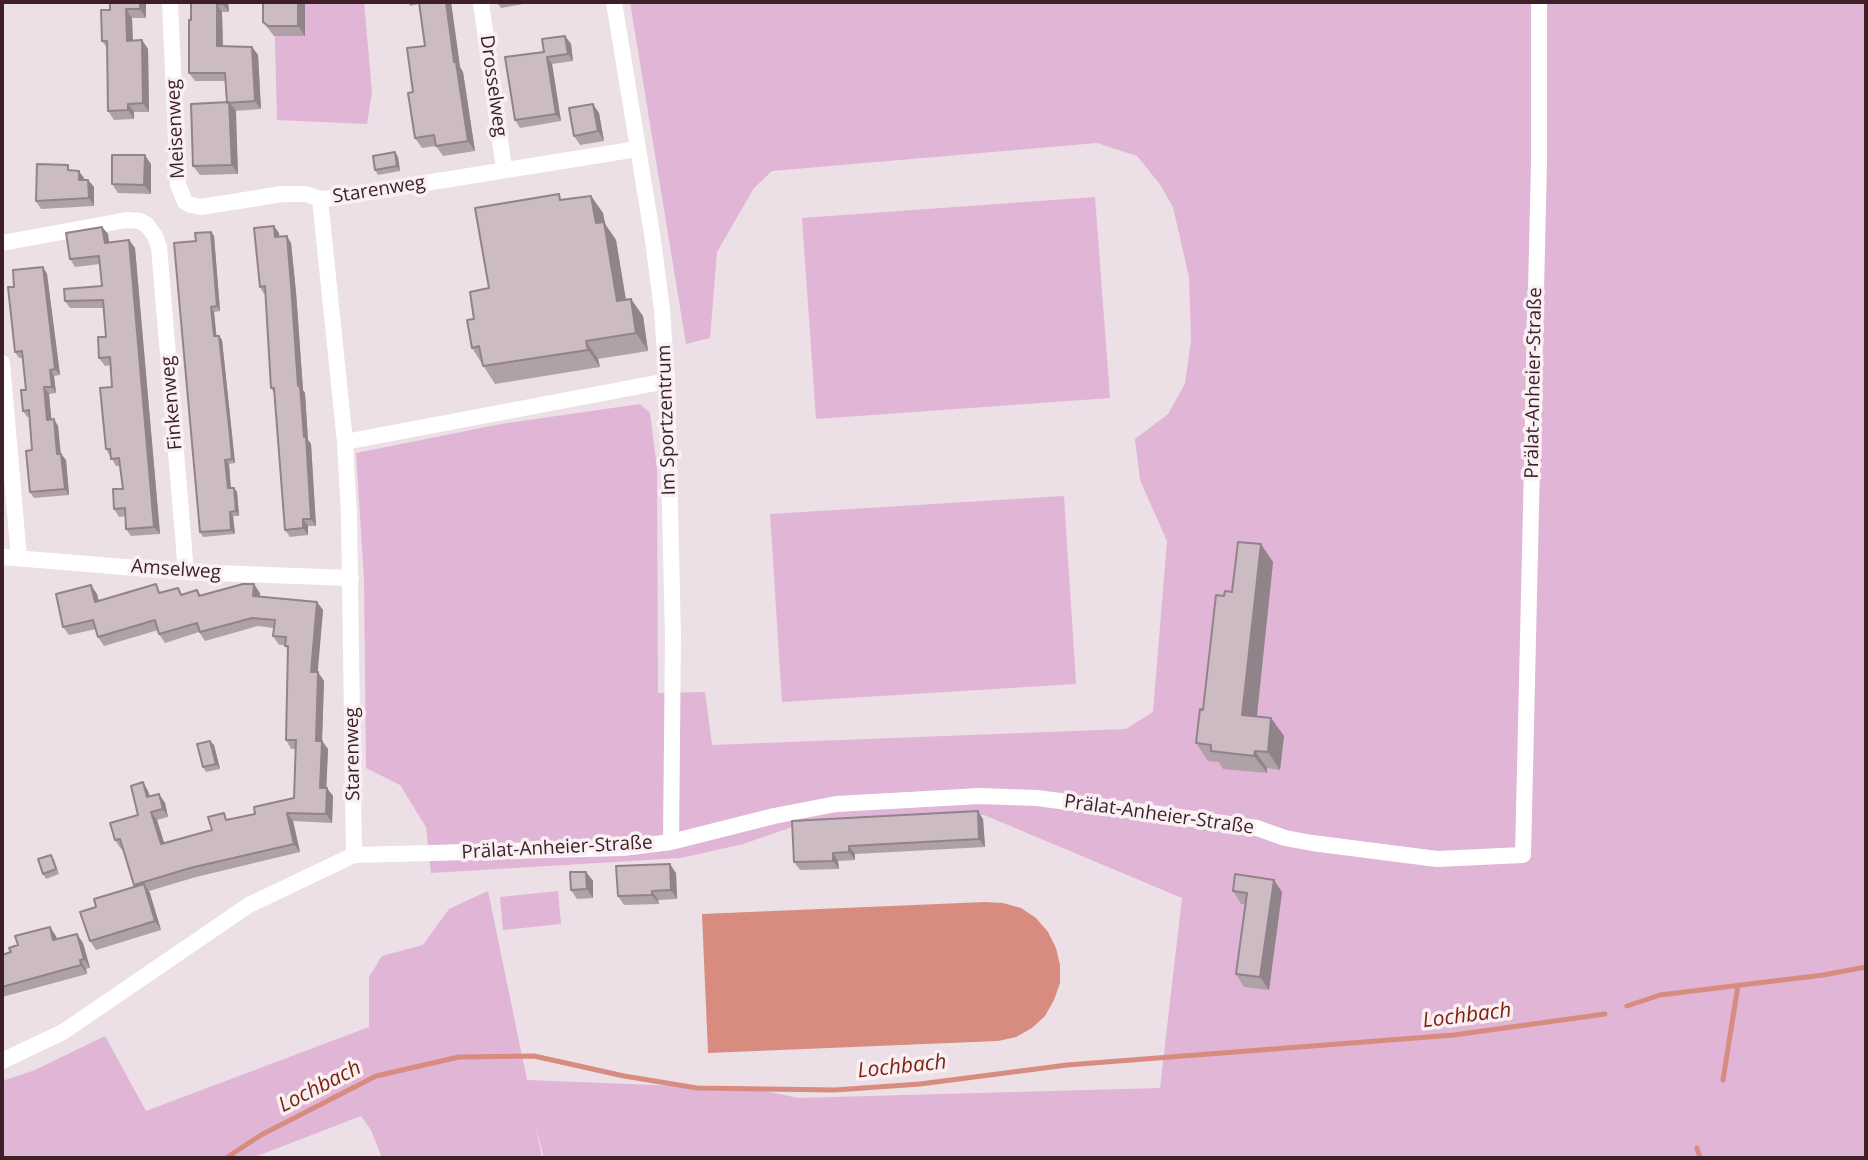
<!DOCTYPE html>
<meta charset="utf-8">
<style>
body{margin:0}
#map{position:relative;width:1868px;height:1160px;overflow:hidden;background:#ecdfe5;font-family:"Open Sans",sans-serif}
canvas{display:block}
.frame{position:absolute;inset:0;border:4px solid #3e1e27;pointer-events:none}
</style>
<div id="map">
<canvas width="1868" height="1160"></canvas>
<div class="frame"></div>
</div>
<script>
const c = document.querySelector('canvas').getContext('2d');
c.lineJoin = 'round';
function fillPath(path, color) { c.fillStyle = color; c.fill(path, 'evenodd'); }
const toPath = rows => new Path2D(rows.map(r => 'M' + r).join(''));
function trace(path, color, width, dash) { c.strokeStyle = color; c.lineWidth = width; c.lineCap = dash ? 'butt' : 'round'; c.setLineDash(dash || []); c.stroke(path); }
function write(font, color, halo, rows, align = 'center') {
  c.font = font + ' "Open Sans",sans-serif'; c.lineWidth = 7; c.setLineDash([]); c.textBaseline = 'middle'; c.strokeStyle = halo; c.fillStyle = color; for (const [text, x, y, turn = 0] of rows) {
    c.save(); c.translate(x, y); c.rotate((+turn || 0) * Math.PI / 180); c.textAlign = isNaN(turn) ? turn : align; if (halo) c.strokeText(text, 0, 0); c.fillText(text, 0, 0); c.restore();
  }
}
fillPath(toPath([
 [274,2,364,2,372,92,367,124,277,120],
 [630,2,1866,2,1866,1158,544,1158,536,1127,542,1158,382,1158,371,1130,361,1116,252,1158,2,1158,2,1081,35,1070,105,1036,146,1111,369,1027,369,977,382,956,423,945,449,909,488,891,527,1080,756,1089,798,1098,1160,1088,1182,898,984,815,798,825,743,844,681,858,431,873,426,827,400,785,366,768,364,579,356,453,501,424,640,404,650,413,657,468,658,693,705,692,712,745,1126,729,1153,712,1167,541,1140,480,1135,439,1168,414,1185,384,1191,340,1189,277,1173,207,1159,183,1137,156,1097,143,772,171,754,188,717,252,710,338,686,344],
 [1095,197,1110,398,816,419,802,218],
 [1064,496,1076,684,782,702,770,514],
 [558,891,561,924,503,930,500,897]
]), '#e0b5d6');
fillPath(toPath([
 [985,902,1003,903,1021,908,1036,918,1048,932,1056,948,1060,965,1060,983,1054,1000,1045,1016,1032,1028,1016,1037,998,1041,708,1053,702,914]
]), '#d88c80');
trace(toPath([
 [1627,1006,1660,995,1823,975,1866,967],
 [1723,1080,1738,985],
 [1697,1148,1700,1158],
 [226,1158,261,1135,376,1076,459,1057,534,1056,624,1076,697,1088,835,1090,920,1084,1067,1065,1454,1035,1605,1014]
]), '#d88c80', 5);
trace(toPath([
 [170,2,178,185,185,202,191,205,201,207,282,194,306,194,320,199,332,198,637,149],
 [481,2,504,169],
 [614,2,653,240,662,310,667,381,673,637,671,842],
 [320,199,345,442,349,515,354,855],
 [2,243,127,220,140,221,147,225,155,236,159,247,161,271,186,572],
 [2,363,19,558],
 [345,442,667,381],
 [2,557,186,572,351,578],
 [2,1061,63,1032,249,905,354,855,623,848,671,842,774,816,836,804,980,796,1037,798,1151,813,1257,828,1285,838,1312,843,1437,859,1523,855,1539,161,1539,2]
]), '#fff', 16);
fillPath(toPath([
 [110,2,146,2,146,18,132,18,133,40,142,40,148,49,149,112,134,112,134,119,114,120,108,111,107,48,102,41,110,10],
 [191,2,228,2,229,12,222,12,223,46,252,47,258,55,261,109,235,111,238,174,200,175,193,166,227,102,226,81,195,81,189,73,191,20],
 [263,2,305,2,305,36,274,36,263,22],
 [408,2,451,2,460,67,463,72,475,151,443,156,436,146,422,148,415,138,413,92,425,46,419,4,410,6],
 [497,2,530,2,529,3,501,8],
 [565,36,571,44,573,61,552,64,561,121,520,128,515,120,544,52],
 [599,113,604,141,580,145,574,136],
 [398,157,400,171,378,175,375,170],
 [151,164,151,194,118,193,112,184],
 [72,170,84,178,84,180,88,180,94,187,94,206,41,209,36,201],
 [591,196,603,213,605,224,616,240,626,300,643,316,648,351,598,359,600,367,495,384,472,348,474,319,489,288,563,200],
 [102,227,108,234,109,243,129,240,135,248,160,534,131,536,126,529,125,516,119,517,114,509,123,489,120,466,116,466,106,449,112,387,110,365,105,366,99,358,106,337,104,308,70,308,65,301,102,286,100,264,75,267,70,259],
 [211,232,214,236,220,311,214,312,216,336,219,336,222,340,235,463,229,464,231,488,234,488,237,492,239,516,233,516,235,534,203,537,200,532],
 [279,233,279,236,291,243,296,292,303,390,305,393,308,440,311,444,316,526,308,526,308,535,290,537,285,530,274,393,271,388,266,294,264,294,260,287],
 [43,267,47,274,60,375,54,376,56,393,49,394,51,420,58,426,61,454,66,460,69,495,34,498,30,492,32,450,29,417,27,417,23,411,26,390,23,358,19,358,15,352,14,287],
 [1273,562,1257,716,1271,718,1284,736,1280,770,1267,768,1267,773,1223,769,1219,762,1208,761,1196,743,1224,596,1232,592],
 [197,590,201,595,260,593,259,597,317,602,323,610,317,672,324,681,322,741,328,749,326,788,333,796,332,823,293,821,300,852,196,877,149,891,161,930,96,950,90,941,96,907,135,887,123,848,121,849,115,840,138,815,143,782,148,791,150,797,159,794,165,803,168,817,157,820,164,843,212,830,229,820,255,814,294,798,296,749,291,749,286,740,288,650,285,645,279,645,273,636,274,628,258,626,205,641,199,632,165,643,159,634,158,630,104,646,98,637,96,629,69,635,63,627,97,594,99,601,162,592,183,594],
 [214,745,220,769,206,772,203,767],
 [983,819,985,847,855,854,855,860,838,861,839,869,800,870,794,862,792,821],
 [54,859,59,874,46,879,43,874],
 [586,872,593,881,593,898,577,899,571,890],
 [676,873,677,899,658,900,659,904,624,905,618,896],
 [1233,891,1282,892,1269,990,1244,987,1236,974,1245,904,1241,904],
 [50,927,57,939,83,943,90,968,86,969,87,974,2,997,2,955,11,952,18,945]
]), '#b0a1a9');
fillPath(toPath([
 [140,2,146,2,146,18,140,9],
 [223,2,228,2,229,12,223,4],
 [298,2,305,2,305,36,298,26],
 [446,2,451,2,460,67,463,72,475,151,468,141,454,62],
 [217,4,222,12,223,54,217,46],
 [126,9,132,18,133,49,127,41],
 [565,36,571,44,573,61,568,54],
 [142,40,148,49,149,112,143,103],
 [252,47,258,55,261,109,255,101],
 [547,57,552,64,561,121,556,114],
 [229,102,236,111,238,174,232,165],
 [128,104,134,112,134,119,128,110],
 [593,104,599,113,604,141,598,131],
 [395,152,398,157,400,171,397,166],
 [145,155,151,164,151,194,144,185],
 [79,171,84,178,84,187,79,180],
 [88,180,94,187,94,206,89,198],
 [591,196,603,213,605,224,616,240,629,319,617,301,596,223],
 [274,226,279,233,280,244,275,237],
 [102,227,108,234,110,251,105,243],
 [211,232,214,236,220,311,217,306],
 [287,236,291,243,296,292,303,390,305,393,308,440,311,444,316,526,311,519,304,437,298,386],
 [129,240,135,248,160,534,154,527],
 [43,267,47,274,60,375,55,369],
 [631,299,643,316,648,351,636,333],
 [211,307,214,312,217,341,214,336],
 [219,336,222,340,235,463,232,459],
 [586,341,598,359,600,367,588,350],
 [50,370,54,376,56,393,52,387],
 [44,387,49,394,52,426,47,420],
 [54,419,58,426,61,460,57,454],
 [61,454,66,460,69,495,65,489],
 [225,460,229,464,231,493,228,488],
 [234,488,237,492,239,516,236,511],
 [230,512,233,516,235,534,231,530],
 [303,519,308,526,308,535,303,528],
 [1261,544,1273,562,1255,733,1242,715],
 [254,584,260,593,259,605,253,596],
 [91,585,97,594,101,610,95,602],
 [317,602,323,610,317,681,311,672],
 [318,672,324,681,322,741,328,749,326,796,320,788,316,741],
 [1271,718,1284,736,1280,770,1268,752],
 [210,741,214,745,220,769,216,764],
 [1255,751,1267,768,1267,773,1254,756],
 [143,782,148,791,153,806,147,797],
 [327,788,333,796,332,823,326,814],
 [159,794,165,803,168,817,163,809],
 [978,811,983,819,985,847,979,839],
 [151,812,157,820,167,852,161,844],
 [287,813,293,821,300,852,294,844],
 [849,846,855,854,855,860,849,852],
 [833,853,838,861,839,869,833,861],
 [670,864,676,873,677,899,671,890],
 [586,872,593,881,593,898,587,889],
 [1274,880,1282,892,1269,990,1260,977],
 [144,884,150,893,161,930,155,921],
 [652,891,658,900,659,904,652,895],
 [50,927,56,936,60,949,53,940],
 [77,934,83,943,90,968,84,959],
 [80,960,86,969,87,974,81,965]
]), '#908389');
const building = toPath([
 [110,2,140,2,140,9,126,9,127,41,142,40,143,103,128,104,128,110,108,111,107,41,102,41,101,10,110,10,110,2],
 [191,2,223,2,223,4,217,4,217,46,252,47,255,101,227,103,225,73,189,73,189,20,191,20,191,2],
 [263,2,298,2,298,26,268,26,263,22,263,2],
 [419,2,446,2,454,62,456,62,468,141,436,146,434,135,415,138,408,93,413,92,407,48,425,46,419,2],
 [565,36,568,54,547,57,556,114,515,120,505,57,544,52,542,39,565,36],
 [229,102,232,165,193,166,191,104,229,102],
 [593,104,598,131,574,136,569,108,593,104],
 [395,152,397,166,375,170,373,156,395,152],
 [112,155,145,155,144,185,112,184,112,155],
 [37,164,68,165,68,170,79,171,79,180,88,180,89,198,36,201,37,164],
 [559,194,560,200,591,196,596,223,604,222,617,301,631,299,636,333,586,341,588,350,483,366,479,346,472,348,467,320,474,319,470,292,489,288,475,208,559,194],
 [274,226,275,237,287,236,291,285,298,386,300,386,304,437,306,436,311,519,303,519,303,528,285,530,274,388,271,388,265,286,260,287,254,228,274,226],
 [102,227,105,243,129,240,154,527,126,529,125,508,114,509,113,489,123,489,119,458,111,459,110,449,106,449,100,388,112,387,110,357,99,358,98,337,106,337,103,300,65,301,64,289,102,286,99,256,70,259,66,233,102,227],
 [211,232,217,306,211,307,214,336,219,336,230,436,232,459,225,460,228,488,234,488,236,511,230,512,231,530,200,532,174,243,196,241,195,233,211,232],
 [43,267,55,369,50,370,52,387,44,387,47,420,54,419,57,454,61,454,65,489,30,492,26,451,32,450,29,410,23,411,21,390,26,390,22,351,15,352,8,287,14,287,13,270,43,267],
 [1238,542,1261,544,1242,715,1271,718,1268,752,1255,751,1254,756,1211,751,1211,745,1196,743,1200,709,1203,710,1216,595,1224,596,1225,591,1232,592,1238,542],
 [156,584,159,593,178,588,181,595,197,590,199,596,243,584,254,584,253,596,317,602,311,672,318,672,316,741,322,741,320,788,327,788,326,814,287,813,294,844,190,868,134,885,120,839,115,840,110,823,138,815,131,786,143,782,147,797,159,794,163,809,151,812,161,844,212,830,208,817,224,813,226,820,255,814,254,807,294,798,296,740,286,740,288,646,285,646,286,637,273,636,275,620,252,618,200,632,197,623,159,634,155,620,98,637,93,620,63,627,56,594,91,585,95,602,156,584],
 [210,741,216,764,203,767,197,744,210,741],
 [978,811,979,839,849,846,849,852,833,853,833,861,794,862,792,821,978,811],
 [51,855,56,869,43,874,38,859,51,855],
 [670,864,671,890,652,891,652,895,618,896,616,866,670,864],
 [570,872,586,872,587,889,571,890,570,872],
 [1235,874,1274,880,1260,977,1236,974,1247,893,1233,891,1235,874],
 [144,884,155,921,90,941,80,912,96,907,94,899,144,884],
 [50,927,53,940,77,934,84,959,80,960,81,965,2,987,2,955,11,952,9,948,18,945,15,936,50,927]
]);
fillPath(building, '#cdbbc4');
trace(building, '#908389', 2);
write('19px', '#3e1e27', '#f9f0f4', [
 ["Drosselweg",493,86,82],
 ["Meisenweg",176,129,-93],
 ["Starenweg",379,190,-9],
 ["Prälat-Anheier-Straße",1534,383,-89],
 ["Finkenweg",172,403,-95],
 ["Im Sportzentrum",667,420,-92],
 ["Amselweg",176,570,4],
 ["Starenweg",353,754,-91],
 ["Prälat-Anheier-Straße",1159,815,8],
 ["Prälat-Anheier-Straße",557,848,-3]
]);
write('italic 21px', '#812211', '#f9f0f4', [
 ["Lochbach",1467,1016,-7],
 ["Lochbach",902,1067,-6],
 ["Lochbach",320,1087,-27]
]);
</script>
